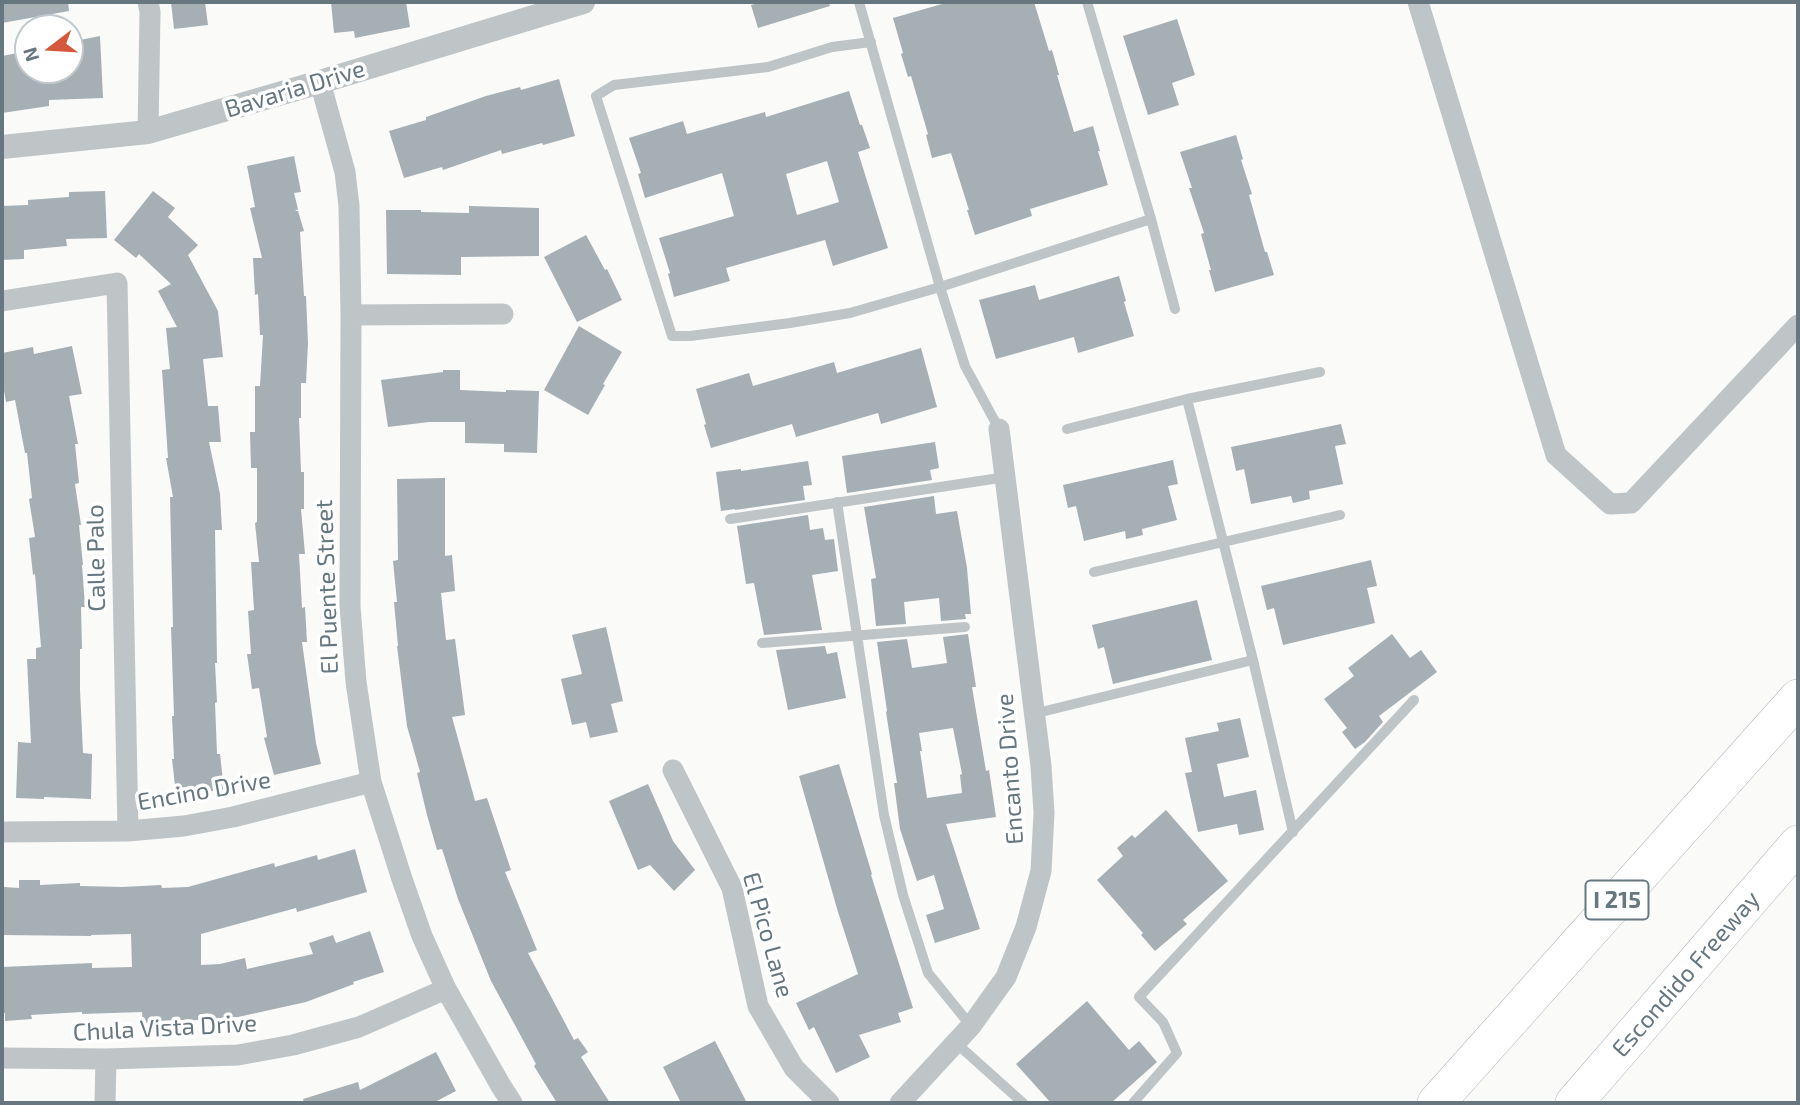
<!DOCTYPE html>
<style>
body{margin:0}
#map{position:relative;width:1800px;height:1105px;overflow:hidden;background:#fafaf8;font-family:"Exo 2",sans-serif}
canvas{display:block}
.frame{position:absolute;inset:0;border:4px solid #667780;pointer-events:none}
.north{position:absolute;left:14px;top:14px;width:70px;height:70px;box-sizing:border-box;background:#fff;border:2px solid #c2c9cc;border-radius:50%;rotate:253deg;font-size:19px;font-weight:700;line-height:28px;text-align:center;color:#667780}
.north::after{content:'';display:block;margin:auto;width:24px;height:32px;background:#d5583d;clip-path:polygon(50% 0,100% 100%,50% 72%,0 100%)}
</style>
<div id="map">
<canvas width="1800" height="1105"></canvas>
<div class="frame"></div>
<div class="north">N</div>
</div>
<script>
const c = document.querySelector('canvas').getContext('2d');
c.lineJoin = 'round';
function fillPath(path, color) { c.fillStyle = color; c.fill(path, 'evenodd'); }
const toPath = rows => new Path2D(rows.map(r => 'M' + r).join(''));
function trace(path, color, width, dash) { c.strokeStyle = color; c.lineWidth = width; c.lineCap = dash ? 'butt' : 'round'; c.setLineDash(dash || []); c.stroke(path); }
function write(font, color, halo, rows, align = 'center') {
  c.font = font + ' "Exo 2",sans-serif'; c.lineWidth = 7; c.setLineDash([]); c.textBaseline = 'middle'; c.strokeStyle = halo; c.fillStyle = color; for (const [text, x, y, turn = 0] of rows) {
    c.save(); c.translate(x, y); c.rotate((+turn || 0) * Math.PI / 180); c.textAlign = isNaN(turn) ? turn : align; if (halo) c.strokeText(text, 0, 0); c.fillText(text, 0, 0); c.restore();
  }
}
fillPath(toPath([
 [2,2,68,2,69,11,2,23],
 [171,2,205,2,208,25,174,29],
 [331,2,406,2,410,27,355,38,354,31,334,33],
 [761,2,829,2,830,6,758,28,751,5],
 [949,2,1034,2,1049,51,1052,50,1059,75,1057,75,1074,132,1093,126,1100,151,1098,151,1108,185,1030,209,1032,216,975,235,967,210,969,210,951,153,932,158,926,135,928,134,911,76,908,77,901,54,903,53,893,18],
 [1177,19,1195,75,1172,83,1179,105,1148,115,1123,36],
 [100,36,103,98,49,100,49,106,2,113,2,56,28,51,28,70,70,70,70,42],
 [559,79,575,136,543,145,542,143,502,154,501,150,443,170,442,167,404,178,389,131,426,120,426,117,486,96,520,87,521,90],
 [849,91,860,125,862,125,870,148,858,152,888,248,833,266,825,240,726,268,730,281,674,297,668,274,670,273,659,238,734,216,722,173,645,198,638,174,641,173,629,138,683,121,687,134,765,112,766,117],
 [827,161,839,202,797,215,786,174],
 [1236,135,1243,159,1241,160,1252,194,1249,195,1265,252,1267,252,1274,275,1215,292,1209,270,1211,270,1201,234,1204,233,1189,188,1192,188,1180,152],
 [294,156,301,192,294,193,298,209,295,211,298,211,304,231,300,232,304,296,306,296,308,343,306,383,301,383,301,418,299,418,301,472,304,472,304,509,301,509,305,554,299,554,302,608,305,607,307,642,302,642,316,743,321,764,274,775,264,738,267,737,259,688,252,689,247,654,251,654,248,611,254,610,251,562,259,562,255,523,257,522,257,468,251,468,250,432,255,432,255,386,260,386,263,335,260,335,258,294,255,295,253,258,262,258,250,208,255,207,247,166],
 [105,191,107,238,66,239,67,246,24,250,24,259,2,260,2,206,28,205,28,200,69,197,69,192],
 [153,191,175,208,168,217,198,245,188,255,218,311,223,357,203,359,208,406,218,406,221,442,209,442,220,494,222,530,215,530,217,663,215,663,217,702,215,703,217,754,220,754,224,790,176,795,172,759,174,759,172,716,174,716,171,627,173,627,170,497,173,497,166,458,168,458,162,370,170,369,166,328,177,327,158,291,171,284,139,254,136,258,114,240],
 [469,206,539,208,539,256,461,257,461,275,387,274,386,210,421,210,421,212,469,213],
 [586,235,605,270,607,269,622,300,577,322,544,257],
 [1119,276,1126,301,1124,302,1134,336,1078,353,1074,337,996,359,979,300,1035,285,1039,300],
 [579,326,622,352,603,384,605,385,588,415,544,390],
 [72,346,82,394,69,396,78,444,75,444,79,483,75,484,81,525,79,525,83,565,82,565,85,607,81,607,82,649,80,649,80,690,83,753,92,754,91,799,44,797,44,799,16,798,18,742,31,743,27,659,36,659,36,648,41,647,35,574,33,575,29,538,35,537,29,499,32,498,27,453,25,453,15,400,6,402,2,379,2,353,33,347,34,354],
 [921,348,937,407,881,424,878,413,796,437,792,424,711,448,704,425,706,424,696,389,749,373,753,386,834,362,837,373],
 [443,370,460,370,460,390,506,392,506,390,539,391,537,453,504,452,504,444,465,443,465,422,429,422,388,427,381,380,443,372],
 [1341,424,1346,444,1335,446,1343,484,1309,491,1310,499,1293,503,1291,496,1251,504,1244,469,1236,471,1231,447],
 [935,442,939,468,930,470,932,480,847,493,842,456],
 [1173,460,1178,484,1168,486,1177,520,1142,529,1143,535,1126,539,1125,531,1084,541,1076,506,1068,508,1063,485],
 [808,461,812,485,803,486,805,500,735,510,735,509,721,511,716,472,741,469,741,471],
 [445,478,445,556,452,555,455,591,441,593,446,640,455,639,465,715,452,717,475,801,487,798,511,870,505,872,537,950,528,953,574,1040,578,1038,588,1052,581,1057,610,1103,557,1103,534,1066,536,1064,491,981,458,899,442,849,437,850,427,815,417,773,420,772,407,726,397,646,398,646,394,602,397,602,393,561,398,560,397,479],
 [934,496,936,514,957,511,967,568,971,614,965,614,966,619,941,621,939,598,904,602,906,624,876,626,871,579,876,578,864,507],
 [808,515,810,530,823,528,825,540,834,539,838,571,812,575,822,630,764,635,754,583,746,584,737,526],
 [1371,560,1377,586,1367,588,1375,623,1283,645,1274,608,1267,610,1261,586],
 [1197,600,1212,660,1113,684,1104,647,1098,649,1092,625],
 [606,627,623,701,611,704,618,732,590,738,586,722,572,725,561,679,582,674,572,635],
 [968,634,976,687,972,687,986,771,989,770,996,817,946,824,980,929,935,943,926,915,944,909,934,875,917,881,900,829,894,783,897,783,886,712,887,711,877,642,907,639,912,668,947,663,943,637],
 [953,728,962,774,960,775,962,793,927,798,920,751,922,751,919,733],
 [1392,634,1410,658,1421,650,1437,672,1379,716,1383,722,1365,742,1355,749,1342,732,1347,728,1324,699,1354,676,1348,668],
 [825,646,827,654,837,652,846,698,788,710,776,650],
 [1240,718,1249,757,1217,764,1224,797,1256,790,1264,830,1239,835,1237,824,1198,832,1185,773,1192,772,1185,738,1219,731,1217,723],
 [839,764,872,874,871,875,913,1008,898,1013,901,1022,859,1035,870,1057,836,1073,814,1027,809,1030,796,1003,858,974,838,912,799,776],
 [648,784,673,841,695,870,674,891,650,865,638,870,609,801],
 [1166,810,1228,881,1183,920,1187,924,1155,951,1141,935,1143,933,1097,880,1123,856,1117,848,1132,835,1135,838],
 [355,849,367,892,297,912,296,908,201,934,201,965,220,964,245,958,247,969,313,954,309,943,333,935,336,943,370,931,384,972,353,982,354,984,306,1002,238,1017,143,1024,142,1012,82,1014,82,1012,31,1015,32,1019,5,1021,5,1013,2,1013,2,967,92,963,92,968,132,967,131,934,91,935,91,936,3,935,4,887,19,888,19,880,40,880,40,885,80,883,80,886,122,887,161,885,162,888,188,887,274,863,275,867,317,855,318,860],
 [1087,1001,1129,1050,1139,1041,1157,1062,1111,1103,1051,1103,1016,1064],
 [715,1041,747,1103,681,1103,663,1067],
 [436,1052,456,1091,433,1103,304,1103,303,1099,358,1082,360,1090]
]), '#a6afb4');
const motorway = toPath([
 [1436,1103,1798,698],
 [1574,1103,1798,844]
]);
trace(motorway, '#b5b9bc', 38);
trace(toPath([
 [859,2,940,287,965,366,999,429],
 [871,42,832,47,768,67,614,85,596,96,672,336,690,336,790,323,850,313,940,287,1151,219,1087,2],
 [1151,219,1175,309],
 [1187,399,1253,660,1293,832],
 [1067,429,1187,399,1320,372],
 [837,502,884,815,903,895,928,973,971,1026],
 [730,519,1006,477],
 [1094,572,1340,515],
 [762,643,965,627],
 [1033,714,1253,660],
 [956,1043,1023,1103],
 [1133,1103,1177,1053,1163,1022,1139,997,1414,700]
]), '#bfc4c7', 10);
trace(toPath([
 [1418,2,1556,455,1610,504,1631,503,1798,325],
 [320,82,345,172,349,206,351,315,350,606,356,682,371,782,402,879,422,936,446,989,501,1086,512,1103],
 [148,132,150,12,148,2],
 [2,301,117,283,128,831],
 [351,315,503,314],
 [673,770,732,888,758,1006,794,1068,829,1103],
 [2,832,128,831,184,826,233,817,371,782],
 [2,1058,106,1059,238,1055,293,1045,359,1027,446,989],
 [105,1103,106,1059],
 [900,1103,971,1026,1006,977,1026,927,1041,871,1044,813,1041,766,999,429]
]), '#bfc4c7', 21);
trace(toPath([
 [2,147,148,132,320,82,583,2]
]), '#bfc4c7', 24);
trace(motorway, '#fff', 37);
for (const [x, y, w] of [
 [1617,900,63]
]) { const box = new Path2D(); box.roundRect(x - w / 2, y - 19.5, w, 39, 5); c.fillStyle = '#fff'; c.fill(box); trace(box, '#667780', 2); }
write('bold 23px', '#667780', null, [
 ["I 215",1617,900]
]);
write('24px', '#667780', '#fff', [
 ["Bavaria Drive",295,89,-17],
 ["Calle Palo",96,558,-91],
 ["El Puente Street",327,587,-92],
 ["Encanto Drive",1010,769,-94],
 ["Encino Drive",204,791,-10],
 ["El Pico Lane",768,935,74],
 ["Escondido Freeway",1686,974,-49],
 ["Chula Vista Drive",165,1028,-3]
]);
</script>
